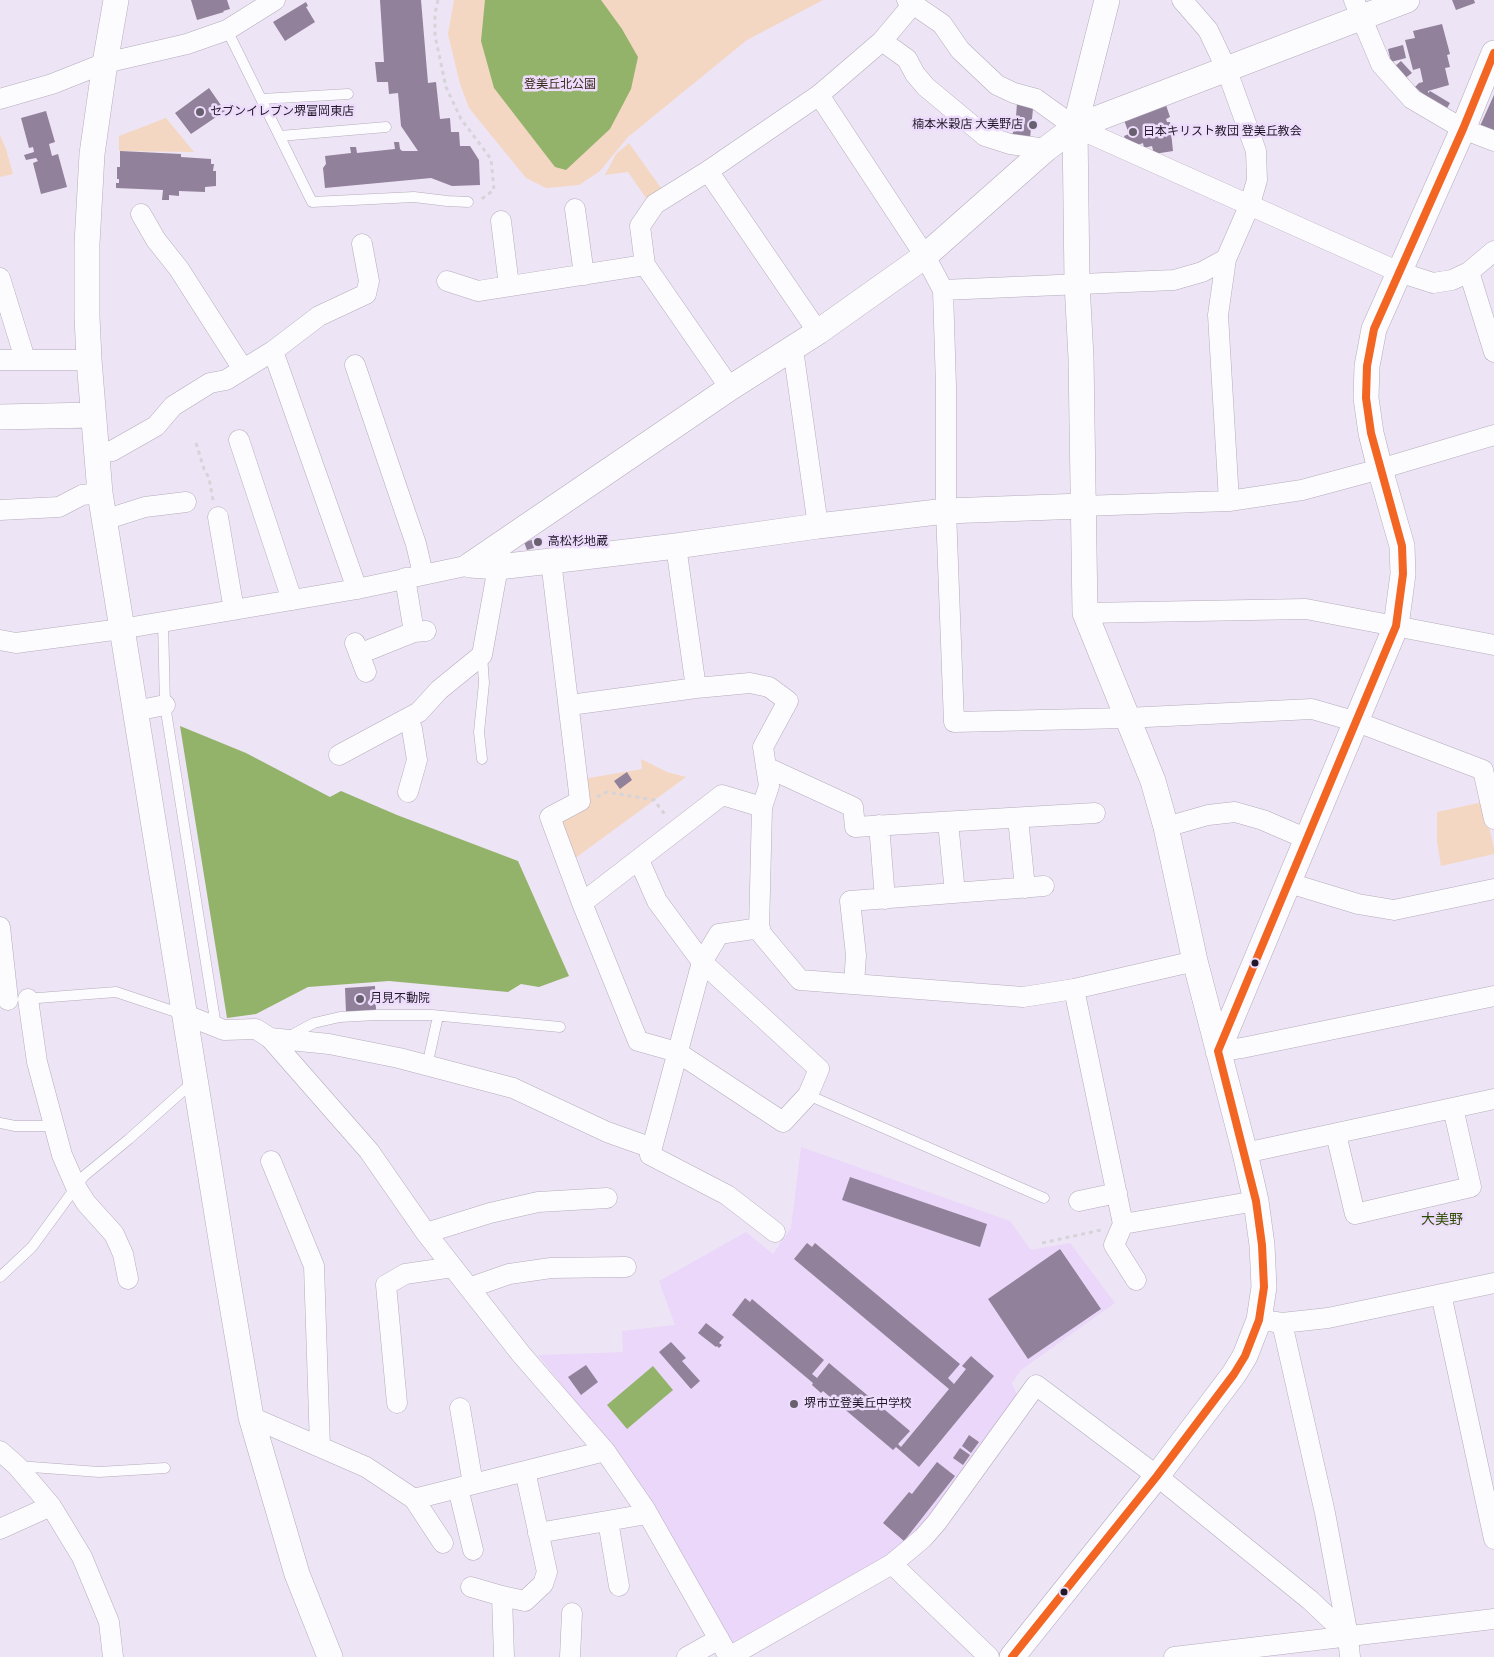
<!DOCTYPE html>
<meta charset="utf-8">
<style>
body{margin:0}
canvas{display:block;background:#ede4f5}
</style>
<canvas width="1494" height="1657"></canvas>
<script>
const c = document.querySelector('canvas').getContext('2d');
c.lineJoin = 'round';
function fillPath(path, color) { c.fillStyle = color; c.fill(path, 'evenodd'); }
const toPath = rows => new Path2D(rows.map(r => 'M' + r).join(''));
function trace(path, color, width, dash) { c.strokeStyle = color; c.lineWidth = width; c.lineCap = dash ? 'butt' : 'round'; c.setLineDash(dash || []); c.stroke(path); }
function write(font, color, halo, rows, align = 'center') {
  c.font = font + ' "Roboto Condensed","Noto Sans JP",sans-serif'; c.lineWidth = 5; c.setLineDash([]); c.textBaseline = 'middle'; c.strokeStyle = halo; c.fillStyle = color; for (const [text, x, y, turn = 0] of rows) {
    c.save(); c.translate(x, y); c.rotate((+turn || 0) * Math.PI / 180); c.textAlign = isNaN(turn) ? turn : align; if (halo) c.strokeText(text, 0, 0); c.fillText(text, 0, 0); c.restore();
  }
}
fillPath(toPath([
 [801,1147,1010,1221,1031,1250,1070,1243,1115,1303,1021,1370,1012,1383,1017,1395,995,1427,916,1533,889,1555,738,1644,733,1643,660,1520,590,1420,538,1355,623,1352,622,1331,675,1325,659,1281,746,1232,773,1254,791,1228]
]), '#ead7f9');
fillPath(toPath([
 [454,0,823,0,747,40,628,137,600,171,579,185,546,188,526,178,469,108,460,84,448,34],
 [166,118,194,152,119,151,119,136],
 [0,135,6,149,13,174,0,177],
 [629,143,661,188,646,198,628,172,605,175,616,154],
 [641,759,667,772,686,777,574,859,560,822,583,779,642,769],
 [1483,802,1494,848,1494,854,1441,866,1437,841,1437,812]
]), '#f4d7c2');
fillPath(toPath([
 [485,0,601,0,622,29,638,57,631,89,610,129,566,170,555,167,494,88,481,41],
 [180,726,246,753,330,797,341,791,397,815,518,861,569,976,539,987,521,984,508,992,389,981,308,987,256,1014,227,1018],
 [653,1366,673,1390,627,1429,607,1405]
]), '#93b36b');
fillPath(toPath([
 [191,0,227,0,230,9,223,11,224,12,197,20],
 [380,0,421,0,428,83,436,82,440,119,450,118,451,132,459,132,460,146,470,146,479,160,480,185,452,186,431,178,325,188,323,168,326,164,325,156,351,153,350,147,356,147,357,153,395,149,394,142,399,142,400,149,402,151,418,151,401,126,398,93,389,94,388,82,377,82,375,62,384,62],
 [1452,0,1474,0,1475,3,1456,10],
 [306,2,308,6,306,7,315,22,285,41,273,22],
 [1442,24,1450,54,1447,55,1450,67,1445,68,1449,85,1428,91,1428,93,1430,91,1450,103,1446,110,1423,94,1415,87,1419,83,1423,82,1420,68,1413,70,1405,40,1415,38,1413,31],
 [1403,45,1406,58,1391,62,1388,49],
 [1401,61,1412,73,1404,79,1394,67],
 [209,88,225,111,191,134,175,113],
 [1494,95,1494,132,1480,126],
 [1017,103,1033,109,1030,138,1010,139,1019,119,1016,117],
 [1166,105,1170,117,1166,119,1167,122,1170,122,1173,151,1154,154,1152,146,1144,148,1143,143,1135,146,1127,143,1124,136,1129,134,1124,120,1145,111,1146,113],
 [46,111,55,142,49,144,52,156,58,154,67,187,41,194,33,163,38,161,36,158,26,160,24,155,34,152,33,147,29,148,21,118],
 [120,151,181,154,181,157,211,159,211,164,214,164,213,171,216,171,216,186,205,187,205,192,179,191,179,196,169,195,169,200,162,200,163,190,116,188,116,183,119,183,119,179,117,179,117,167,120,167],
 [532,540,534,548,527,550,524,542],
 [627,772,632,780,620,789,614,781],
 [375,986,376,1010,346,1012,345,988],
 [850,1177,987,1224,980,1247,842,1200],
 [807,1243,812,1247,815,1243,960,1364,948,1378,954,1384,966,1369,962,1366,971,1356,994,1376,919,1467,896,1447,893,1450,823,1391,821,1393,812,1385,813,1383,732,1315,745,1298,750,1302,752,1299,824,1360,812,1374,817,1378,829,1363,910,1431,898,1444,901,1447,949,1389,794,1259],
 [1060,1249,1101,1309,1028,1359,988,1299],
 [706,1323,724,1337,719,1343,722,1345,719,1348,717,1346,716,1347,698,1333],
 [671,1342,686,1358,682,1361,700,1381,691,1389,659,1352],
 [586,1365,598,1382,581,1395,568,1377],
 [969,1435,979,1442,971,1453,962,1446],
 [960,1448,970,1455,963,1465,953,1458],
 [937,1462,955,1476,904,1541,883,1523,909,1492,912,1494]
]), '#91819a');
const service = toPath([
 [227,30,312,202,414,197,447,201,468,202],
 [262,99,348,94],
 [280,136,386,127],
 [163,622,165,705,216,1026],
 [482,759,479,732,484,683,482,655],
 [25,999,116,992,182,1014],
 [288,1037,314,1023,340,1017,376,1015,432,1015,560,1027],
 [427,1066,438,1016],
 [808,1095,1044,1198],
 [0,1123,15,1126,55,1126],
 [0,1277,32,1247,84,1176,129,1139,193,1082],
 [18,1466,99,1472,165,1468]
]);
const minor = toPath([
 [907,0,942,24,960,50,997,85,1014,93,1036,99,1075,127,1399,272,1433,283,1452,280,1469,272,1494,251],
 [1354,0,1381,64,1412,99,1463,129,1494,141],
 [882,41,907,59,915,74,926,87,985,136,1010,144,1046,149],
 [819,95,925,256,943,290,946,387,946,511,954,722,1126,718,1312,709,1357,722,1483,770,1494,819],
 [0,99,52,84,105,63,187,44,227,30,275,0],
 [708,171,818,332],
 [575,209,584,275],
 [141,214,156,240,179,269,243,369],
 [501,221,509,286],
 [1226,259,1218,315,1229,501],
 [1469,272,1494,352],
 [0,278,25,359],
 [447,281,478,291,645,265],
 [943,290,1174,280,1202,272,1226,259,1250,204,1257,180,1256,151,1226,68,1208,30,1182,0],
 [793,349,818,526],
 [273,351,357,589],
 [0,360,89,360],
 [355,365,416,544,423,574],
 [730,388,645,265,640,226,655,204,708,171,819,95,882,41,913,4],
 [239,440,292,600],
 [96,453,112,451,156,426,173,406,210,383,226,380,273,351,319,316,366,294,369,281,362,244],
 [1082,506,1229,501,1302,490,1380,469,1494,435],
 [0,510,59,507,82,495,100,493],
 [218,517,234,610],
 [104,520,145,507,186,502],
 [676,546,696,688],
 [551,561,580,801,550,817,582,903,638,1041,677,1052,783,1122,808,1095,819,1069,702,962,657,901,639,860],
 [405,578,414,632],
 [1085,613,1306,609,1494,645],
 [0,640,16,643,121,629,357,589,470,565],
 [355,643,366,672],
 [359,654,414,632,426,631],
 [570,705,696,688,750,683,769,687,788,701,763,747,769,786,762,807,759,931,800,980,1023,997,1074,989,1195,961],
 [135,711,165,705],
 [408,719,412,729,417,760,408,792],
 [339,755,419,712,439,690,482,655,498,567],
 [766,767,853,807,855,827,1095,813],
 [1018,818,1025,888],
 [948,822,955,893],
 [879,825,885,899],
 [1166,827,1208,815,1235,812,1263,820,1307,839],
 [1289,883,1358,904,1394,910,1494,889],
 [582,903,722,795,762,807],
 [0,927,8,1000],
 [760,928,719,934,702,962,650,1155,727,1195,775,1232],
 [854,984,856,955,850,901,1044,886],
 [1074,989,1123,1224,1256,1201],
 [28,999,37,1062,62,1155,76,1187,86,1203,114,1234,123,1254,128,1279],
 [186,1015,224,1030,256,1029,270,1038,369,1151,426,1233,521,1354,605,1451,645,1509,729,1657],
 [270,1038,329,1044,399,1058,513,1088,607,1132,652,1148],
 [1218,1051,1242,1048,1494,996],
 [1336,1134,1355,1214,1471,1187,1453,1108],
 [1245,1153,1494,1099],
 [271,1161,314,1266,320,1447],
 [1079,1201,1117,1193],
 [1123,1224,1114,1245,1136,1280],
 [426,1233,490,1213,538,1202,607,1198],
 [469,1288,509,1274,551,1268,626,1267],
 [1441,1294,1494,1539],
 [1269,1321,1282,1323,1328,1318,1494,1283],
 [1282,1323,1325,1513,1348,1636,1350,1657],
 [397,1403,386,1285,405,1274,453,1267],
 [460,1408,473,1484],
 [251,1417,366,1467,414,1499,605,1451],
 [0,1451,17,1466,51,1506,82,1557,109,1622,113,1657],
 [458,1488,473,1550],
 [414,1499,443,1543],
 [608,1521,619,1586],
 [0,1529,51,1506],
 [538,1533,647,1514],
 [892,1564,989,1657],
 [471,1587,502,1596,525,1601,543,1584,547,1572,525,1471],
 [502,1596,504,1657],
 [570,1657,572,1613],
 [687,1657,719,1639],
 [729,1657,892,1564,923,1538,937,1522,1036,1385,1157,1476,1310,1600,1348,1636],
 [1174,1657,1494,1619]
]);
const tertiary = toPath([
 [116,0,105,63,92,154,87,244,87,316,89,360,100,493,225,1264,251,1417,297,1574,330,1657],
 [0,417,93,415],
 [470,565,730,388,818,332,925,256,1046,149,1075,127,1407,0],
 [470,565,498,567,551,561,676,546,818,526,946,511,1082,506],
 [1218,1051,1396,626,1403,574,1402,546,1380,469,1371,433,1366,398,1367,366,1374,329,1463,129,1494,53],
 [1012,1657,1157,1476,1234,1374,1245,1356,1259,1320,1264,1287,1262,1245,1256,1201,1245,1153,1195,961,1166,827,1153,781,1085,613,1081,358,1077,283,1075,127,1107,0]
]);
trace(service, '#b4acbb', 11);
trace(minor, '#b4acbb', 21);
trace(tertiary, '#b4acbb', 26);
trace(toPath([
 [438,0,435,13,435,36,446,87,461,119,491,159,494,190,480,200],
 [196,443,204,469,209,478,213,500],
 [597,797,607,792,654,800,666,816],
 [1042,1243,1101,1230]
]), '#d6d3d9', 3, [4, 4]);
trace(service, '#fcfbfe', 10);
trace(minor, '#fcfbfe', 20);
trace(tertiary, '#fcfbfe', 25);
trace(toPath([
 [1012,1657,1157,1476,1234,1374,1245,1356,1259,1320,1264,1287,1262,1245,1256,1201,1218,1051,1396,626,1403,574,1402,546,1371,433,1366,398,1367,366,1374,329,1463,129,1494,53]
]), '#f26522', 8);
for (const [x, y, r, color] of [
 [200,112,5,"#685f6f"],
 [1033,125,5,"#685f6f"],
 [1133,132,5,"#685f6f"],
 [538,542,5,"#685f6f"],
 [1255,963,4.5,"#201827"],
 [360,999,5,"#685f6f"],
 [794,1404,5,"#685f6f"],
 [1064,1592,4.5,"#201827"]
]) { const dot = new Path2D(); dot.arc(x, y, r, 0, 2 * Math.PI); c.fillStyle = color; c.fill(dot); trace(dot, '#eedcfd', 2); }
write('12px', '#3a2b1a', '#eedcfd', [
 ["登美丘北公園",560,85]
]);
write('12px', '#201827', '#eedcfd', [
 ["セブンイレブン堺富岡東店",210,112],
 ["楠本米穀店 大美野店",1023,125,"right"],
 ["日本キリスト教団 登美丘教会",1143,132],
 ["高松杉地蔵",548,542],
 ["月見不動院",370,999],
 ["堺市立登美丘中学校",804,1404]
], 'left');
write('14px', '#2d4a01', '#eedcfd', [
 ["大美野",1442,1220]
]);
</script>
